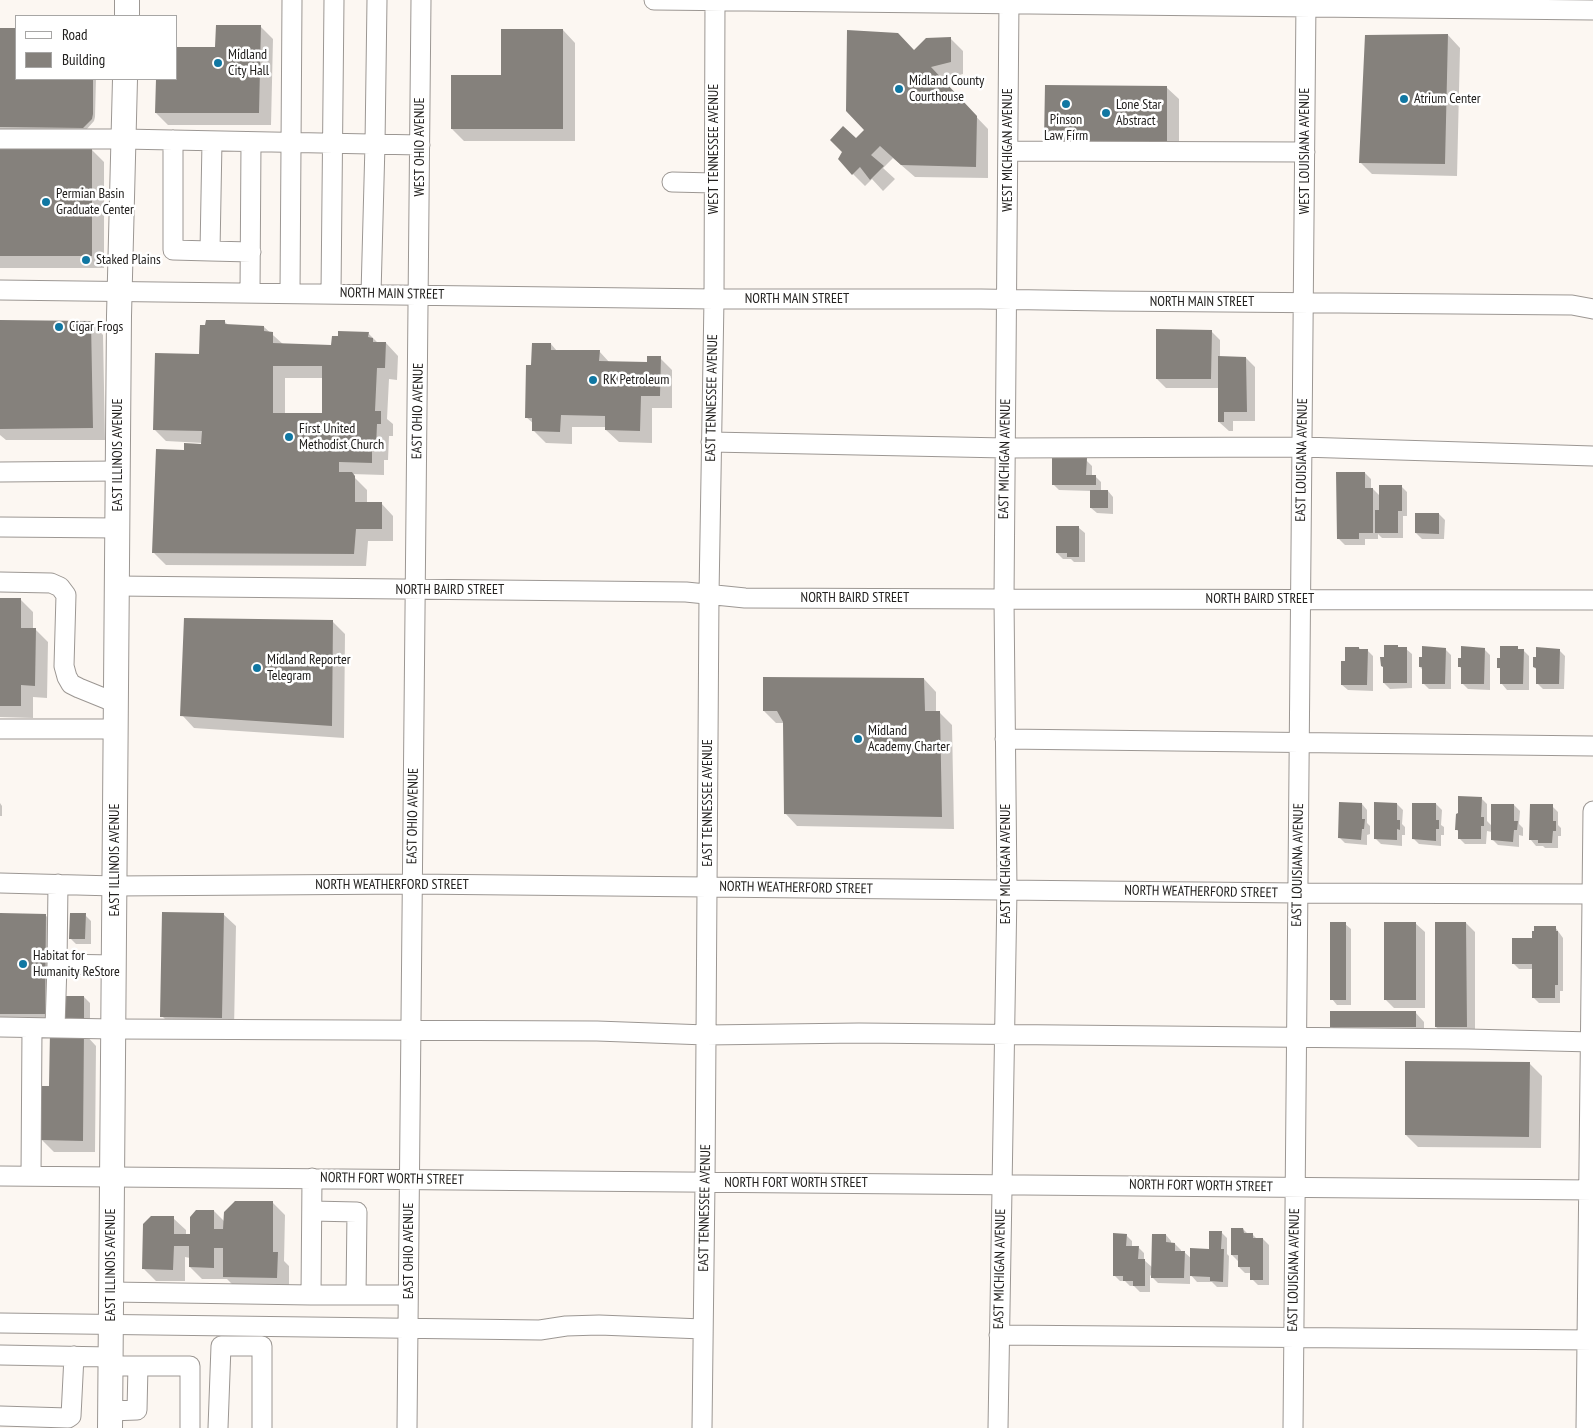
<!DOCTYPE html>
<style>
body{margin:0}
#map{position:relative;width:1593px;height:1428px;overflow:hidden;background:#fcf7f2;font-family:"PT Sans Narrow",sans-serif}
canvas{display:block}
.legend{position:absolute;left:15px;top:15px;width:162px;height:65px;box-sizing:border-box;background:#fff;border:1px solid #a7a6a5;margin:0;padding:6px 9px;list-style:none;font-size:15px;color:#22201e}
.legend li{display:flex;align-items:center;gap:10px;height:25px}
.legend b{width:25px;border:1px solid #a7a6a5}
</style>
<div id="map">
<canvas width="1593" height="1428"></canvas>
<ul class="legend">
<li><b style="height:6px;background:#fff"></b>Road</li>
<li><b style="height:14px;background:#85817c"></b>Building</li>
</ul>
</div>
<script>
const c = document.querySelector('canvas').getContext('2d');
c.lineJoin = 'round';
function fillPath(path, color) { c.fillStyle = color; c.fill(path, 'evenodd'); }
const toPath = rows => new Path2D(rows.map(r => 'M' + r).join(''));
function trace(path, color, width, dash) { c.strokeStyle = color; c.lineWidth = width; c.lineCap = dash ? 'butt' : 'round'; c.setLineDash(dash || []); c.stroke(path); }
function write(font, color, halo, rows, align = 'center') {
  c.font = font + ' "PT Sans Narrow",sans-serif'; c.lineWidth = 5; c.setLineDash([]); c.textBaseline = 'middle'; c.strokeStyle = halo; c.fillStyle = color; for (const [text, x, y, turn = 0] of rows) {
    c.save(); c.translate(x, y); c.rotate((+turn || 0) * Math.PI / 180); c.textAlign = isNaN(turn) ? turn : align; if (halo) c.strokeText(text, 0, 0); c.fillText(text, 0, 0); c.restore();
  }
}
fillPath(toPath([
 [260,26,273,39,271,125,168,125,156,113,157,79,176,79,217,48],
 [0,30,16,30,16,79,96,79,95,117,94,121,86,130,0,129],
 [563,30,575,43,575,141,464,141,452,129,503,76],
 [1448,35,1460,48,1457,176,1372,174,1360,162],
 [950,38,963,51,963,74,941,80,988,129,988,178,915,177,893,158,883,168,895,179,883,191,872,179,865,186,853,174,856,140,866,130,914,52],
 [1166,87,1179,99,1179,152,1058,153,1045,141],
 [0,141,92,150,104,162,104,268,0,268],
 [0,321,91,322,103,335,105,440,6,440,0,435],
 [225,322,229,326,264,327,284,345,333,346,368,333,378,343,386,343,398,356,397,380,389,379,387,419,393,424,393,436,389,436,388,460,384,460,384,475,351,474,367,490,367,503,381,503,393,516,393,541,368,541,366,566,166,565,154,553,185,451,202,445,203,443,166,441,154,429,201,355],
 [285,378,323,378,324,414,285,414],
 [1211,331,1220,340,1220,358,1246,358,1255,367,1255,421,1233,421,1233,431,1229,431,1219,422,1219,388,1166,388,1157,379],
 [551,344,557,351,599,351,610,363,648,363,660,358,672,370,672,408,652,408,652,443,619,442,606,430,606,427,572,427,572,444,546,443,534,431,534,424,526,417,532,366],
 [1086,460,1092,466,1092,476,1095,476,1101,482,1101,491,1108,491,1113,497,1113,514,1097,513,1091,508,1091,491,1059,490,1053,484],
 [1365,473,1371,479,1371,489,1373,489,1381,497,1401,486,1407,492,1407,516,1403,516,1403,538,1382,538,1378,534,1378,539,1365,539,1365,545,1345,545,1339,539],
 [1439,514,1445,520,1444,539,1422,539,1416,533],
 [1079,528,1085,533,1085,562,1074,562,1071,559,1063,559,1057,553],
 [0,599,21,600,33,612,33,629,35,629,48,642,47,698,33,697,33,718,0,717],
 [333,622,345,634,344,738,194,728,182,715],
 [1359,648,1361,650,1367,650,1373,656,1373,691,1348,690,1342,685,1346,662],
 [1517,648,1519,650,1523,650,1529,656,1529,690,1507,690,1502,684,1502,670,1498,667],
 [1399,649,1406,649,1412,654,1412,688,1390,689,1384,683,1385,658],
 [1445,649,1451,655,1451,689,1429,689,1423,683,1423,670,1420,667],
 [1484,649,1490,655,1490,690,1468,689,1462,683,1463,670,1459,666],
 [1559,650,1565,656,1564,689,1543,689,1537,683,1537,670,1534,667],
 [924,679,936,692,936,713,940,713,952,725,954,829,797,826,785,813,785,723,776,723,764,711],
 [1481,798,1487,804,1487,821,1492,826,1514,805,1520,811,1519,824,1523,828,1523,836,1519,835,1519,847,1498,845,1492,839,1492,832,1487,831,1486,844,1465,844,1459,838,1459,832,1457,830],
 [0,803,2,806,2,816,0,816],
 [1362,804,1367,810,1367,823,1370,826,1370,834,1367,835,1367,845,1345,843,1339,837],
 [1397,804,1403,810,1402,824,1405,827,1405,835,1402,835,1402,846,1381,844,1375,838],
 [1436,804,1442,810,1441,825,1444,827,1444,835,1441,835,1441,846,1419,844,1414,839],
 [1552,806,1558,812,1558,825,1561,828,1561,836,1558,836,1558,848,1545,848,1543,846,1536,846,1531,840],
 [0,914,45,915,58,927,57,1026,0,1026],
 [223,914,236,926,234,1029,174,1028,162,1016],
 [85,915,91,921,91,944,76,944,70,938],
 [1415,923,1425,932,1425,1008,1394,1008,1385,999],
 [1466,923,1475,932,1475,1036,1446,1036,1436,1027],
 [1345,924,1351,929,1351,1005,1337,1005,1332,999],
 [1555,927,1563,938,1563,991,1560,991,1560,1003,1539,1003,1533,997,1533,969,1519,969,1513,963,1533,939],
 [84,997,90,1003,90,1023,68,1023,63,1017],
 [1415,1012,1424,1022,1424,1035,1340,1035,1331,1026],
 [84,1033,96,1046,95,1152,54,1152,42,1140,50,1088],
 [1530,1064,1542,1076,1541,1148,1418,1147,1406,1135],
 [273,1203,285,1215,284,1261,289,1266,289,1290,237,1289,227,1279,202,1279,190,1267,190,1258,185,1257,185,1281,156,1281,144,1269,173,1218,186,1230,186,1235,191,1235,214,1211,225,1222],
 [1243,1229,1249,1235,1253,1235,1257,1239,1263,1239,1269,1245,1269,1285,1258,1285,1252,1279,1252,1273,1245,1273,1239,1267,1238,1261,1232,1255],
 [1221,1232,1227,1238,1227,1254,1229,1256,1228,1287,1217,1287,1212,1282,1197,1282,1190,1274,1190,1284,1158,1283,1150,1275,1150,1292,1140,1292,1134,1286,1130,1286,1125,1281,1120,1281,1114,1275,1126,1235,1132,1241,1132,1247,1138,1247,1144,1253,1144,1260,1153,1268,1166,1235,1171,1241,1171,1244,1175,1244,1181,1250,1181,1252,1184,1252,1192,1259,1210,1250]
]), '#0003');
fillPath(toPath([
 [216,25,261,25,259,113,155,113,156,79,176,79,176,47,215,47],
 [0,28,16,28,16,79,93,79,93,114,92,119,83,128,0,127],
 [501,29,563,29,563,129,451,129,451,75,501,75],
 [847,30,898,33,914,50,926,38,951,37,951,62,931,67,977,116,976,167,901,165,880,146,871,155,884,166,870,180,860,167,852,175,838,159,842,152,830,140,843,126,856,138,864,130,846,111],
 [1448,34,1445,164,1359,163,1365,35],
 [1045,85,1167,86,1167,141,1044,141],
 [0,148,92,148,92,256,0,256],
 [0,320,91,321,93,428,0,429],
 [206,320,225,320,225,324,264,326,264,331,273,332,273,343,331,345,332,336,338,336,338,331,369,332,368,337,373,338,373,342,386,342,385,368,377,368,375,411,381,411,381,424,377,424,376,448,372,448,372,463,339,462,339,472,352,472,355,476,355,502,382,502,382,529,356,529,354,554,152,553,156,449,184,450,184,443,201,444,202,431,153,430,155,353,199,354,200,325,205,325],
 [273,366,322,366,322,413,273,413],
 [1156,329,1212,330,1211,379,1156,379],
 [532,343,551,343,551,350,600,350,599,361,647,362,647,356,661,356,660,396,641,396,640,431,605,430,605,416,561,415,560,432,532,431,532,418,525,418,526,365,531,365],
 [1218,356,1246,357,1247,412,1224,412,1224,422,1218,422],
 [1052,458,1087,458,1086,475,1096,475,1096,485,1052,485],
 [1336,472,1365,472,1365,488,1373,488,1373,533,1359,533,1359,539,1337,539],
 [1379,485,1402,485,1402,511,1398,511,1398,533,1375,533,1375,510,1379,510],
 [1090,490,1108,490,1108,508,1090,508],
 [1415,513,1439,513,1439,534,1415,533],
 [1056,526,1079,526,1079,557,1067,557,1067,553,1056,553],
 [0,598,21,598,21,628,36,628,35,686,21,685,21,706,0,706],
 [184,618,333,620,332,726,180,716],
 [1384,645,1398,645,1398,647,1407,647,1407,683,1383,683,1383,667,1381,666,1380,657,1384,657],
 [1422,646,1446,648,1445,684,1422,684,1422,667,1419,667,1419,657,1422,657],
 [1461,646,1485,648,1484,684,1461,684,1461,667,1458,667,1458,658,1461,658],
 [1500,646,1518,646,1518,649,1524,649,1523,684,1500,684,1500,668,1497,668,1497,658,1500,658],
 [1345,647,1359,647,1359,649,1368,649,1367,685,1341,685,1341,661,1345,661],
 [1536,647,1560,649,1559,684,1536,684,1536,668,1533,667,1533,657,1536,657],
 [763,677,924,678,925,711,940,711,942,817,784,814,783,722,777,711,763,711],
 [1458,796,1482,797,1481,817,1484,817,1484,826,1481,826,1481,839,1458,839,1458,830,1455,830,1456,814,1458,813],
 [1339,802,1362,803,1362,819,1365,819,1364,829,1362,829,1361,840,1338,838],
 [1374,802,1397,803,1397,820,1400,820,1400,830,1397,829,1397,840,1374,839],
 [1412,803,1436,803,1436,820,1439,820,1439,829,1436,829,1436,841,1412,839],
 [1491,804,1514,804,1514,821,1518,821,1517,830,1514,830,1513,842,1491,840],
 [1530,804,1553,804,1553,821,1556,821,1556,831,1553,831,1552,843,1538,843,1538,840,1529,840],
 [162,912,224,913,222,1018,160,1017],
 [0,913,46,914,45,1014,0,1014],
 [70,913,86,913,85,939,69,939],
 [1330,922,1346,922,1346,1000,1330,1000],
 [1384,922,1416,922,1416,1000,1384,1000],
 [1435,922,1466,922,1467,1027,1435,1027],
 [1534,926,1556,926,1556,931,1558,931,1558,985,1555,985,1555,998,1532,998,1532,964,1512,964,1512,938,1532,938,1532,931,1534,931],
 [62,996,84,996,84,1018,61,1018],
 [1330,1011,1416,1011,1416,1027,1330,1027],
 [50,1032,84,1032,83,1141,41,1140,41,1086,49,1086],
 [1405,1061,1530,1062,1529,1137,1405,1135],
 [235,1201,273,1201,273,1252,278,1252,277,1278,223,1277,223,1248,214,1248,214,1268,189,1267,189,1246,174,1246,173,1270,142,1269,143,1224,151,1216,174,1216,174,1234,190,1234,190,1217,196,1210,214,1210,214,1229,223,1229,224,1212],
 [1231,1228,1243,1228,1244,1233,1253,1233,1253,1238,1263,1238,1263,1280,1250,1280,1250,1267,1238,1267,1238,1255,1231,1255],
 [1209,1231,1222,1231,1221,1249,1224,1249,1223,1282,1210,1281,1210,1277,1190,1276,1190,1248,1209,1249],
 [1113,1233,1127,1234,1126,1246,1139,1246,1138,1259,1145,1259,1145,1286,1133,1286,1133,1281,1123,1281,1123,1276,1113,1276],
 [1152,1234,1166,1234,1166,1242,1175,1243,1175,1251,1185,1251,1184,1278,1151,1278]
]), '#85817c');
const minor = toPath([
 [654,0,1593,10],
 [0,139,123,139,420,145],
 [173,140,173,250,210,251],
 [212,141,210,251,251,252],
 [1008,151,1305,152],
 [672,182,714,183],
 [0,290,714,299,981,299,1107,301,1572,305,1593,309],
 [250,292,251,142],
 [290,293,292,0],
 [331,293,334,0],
 [371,294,375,144,377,0],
 [711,442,1005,448,1302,447,1593,456],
 [0,472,118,471],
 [0,527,117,528],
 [0,582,51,583,60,587,66,595,64,666,67,677,71,684,79,688,116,703],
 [117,586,686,592,745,598,1004,599,1593,600],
 [0,729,116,729],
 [1005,739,1593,746],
 [0,883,115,886,412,884,1297,893,1593,894],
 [58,884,57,964,114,965],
 [0,1027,113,1029,597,1031,706,1035,859,1033,1468,1039,1593,1042],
 [55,1028,57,964],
 [0,1176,1593,1190],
 [31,1176,32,1028],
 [312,1178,311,1295,408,1295],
 [312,1211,357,1212,356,1295],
 [111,1292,311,1295],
 [0,1323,540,1330,566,1326,599,1325,703,1329],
 [999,1335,1593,1340],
 [0,1355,110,1357],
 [110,1366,190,1366,190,1428],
 [110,1411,137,1410,138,1366],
 [0,1416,68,1418,71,1416,74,1356],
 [218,1428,221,1346,262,1346,262,1428],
 [407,1428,421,0],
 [702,1428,705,1183,709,595,714,299,715,0],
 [998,1428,1007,890,1004,599,1009,0],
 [1293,1428,1306,0],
 [1586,1428,1593,811]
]);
const major = toPath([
 [127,16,127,0],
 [110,1428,119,316,125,79]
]);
trace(minor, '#9c9793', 21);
trace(major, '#9c9793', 26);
trace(minor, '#fff', 19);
trace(major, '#fff', 24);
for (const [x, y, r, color] of [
 [218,63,5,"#1077a2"],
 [899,89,5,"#1077a2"],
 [1404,99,5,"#1077a2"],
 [1066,104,5,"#1077a2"],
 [1106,113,5,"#1077a2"],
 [46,202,5,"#1077a2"],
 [86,260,5,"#1077a2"],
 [59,327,5,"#1077a2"],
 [593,380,5,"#1077a2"],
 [289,437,5,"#1077a2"],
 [257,668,5,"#1077a2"],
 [858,739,5,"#1077a2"],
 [23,964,5,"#1077a2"]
]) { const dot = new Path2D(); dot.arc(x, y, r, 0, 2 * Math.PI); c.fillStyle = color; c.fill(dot); trace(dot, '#fff', 2); }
write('14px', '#22201e', '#fff', [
 ["Midland",228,55],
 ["City Hall",228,71],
 ["Midland County",909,81],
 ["Courthouse",909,97],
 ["Atrium Center",1414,99],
 ["Lone Star",1116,105],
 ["Abstract",1116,121],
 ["Pinson",1066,120,"center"],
 ["Law Firm",1066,136,"center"],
 ["Permian Basin",56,194],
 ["Graduate Center",56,210],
 ["Staked Plains",96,260],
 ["Cigar Frogs",69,327],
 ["RK Petroleum",603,380],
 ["First United",299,429],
 ["Methodist Church",299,445],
 ["Midland Reporter",267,660],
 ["Telegram",267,676],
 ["Midland",868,731],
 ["Academy Charter",868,747],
 ["Habitat for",33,956],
 ["Humanity ReStore",33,972]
], 'left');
write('14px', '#22201e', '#fff', [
 ["WEST OHIO AVENUE",420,147,-90],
 ["WEST TENNESSEE AVENUE",714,149,-90],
 ["WEST MICHIGAN AVENUE",1008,150,-90],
 ["WEST LOUISIANA AVENUE",1305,151,-90],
 ["NORTH MAIN STREET",392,294,1],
 ["NORTH MAIN STREET",797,299],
 ["NORTH MAIN STREET",1202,302],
 ["EAST TENNESSEE AVENUE",712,398,-89],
 ["EAST OHIO AVENUE",418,411,-89],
 ["EAST ILLINOIS AVENUE",118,455,-90],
 ["EAST MICHIGAN AVENUE",1005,459,-89],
 ["EAST LOUISIANA AVENUE",1302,460,-89],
 ["NORTH BAIRD STREET",450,590],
 ["NORTH BAIRD STREET",855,598],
 ["NORTH BAIRD STREET",1260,599],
 ["EAST TENNESSEE AVENUE",708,803,-90],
 ["EAST OHIO AVENUE",413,816,-89],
 ["EAST ILLINOIS AVENUE",115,860,-90],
 ["EAST MICHIGAN AVENUE",1006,864,-90],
 ["EAST LOUISIANA AVENUE",1298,865,-89],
 ["NORTH WEATHERFORD STREET",392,885],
 ["NORTH WEATHERFORD STREET",796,888,1],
 ["NORTH WEATHERFORD STREET",1201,892,1],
 ["NORTH FORT WORTH STREET",392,1179,1],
 ["NORTH FORT WORTH STREET",796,1183],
 ["NORTH FORT WORTH STREET",1201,1186,1],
 ["EAST TENNESSEE AVENUE",705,1208,-89],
 ["EAST OHIO AVENUE",409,1251,-90],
 ["EAST ILLINOIS AVENUE",111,1265,-90],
 ["EAST MICHIGAN AVENUE",1000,1269,-89],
 ["EAST LOUISIANA AVENUE",1294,1270,-89]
]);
</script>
